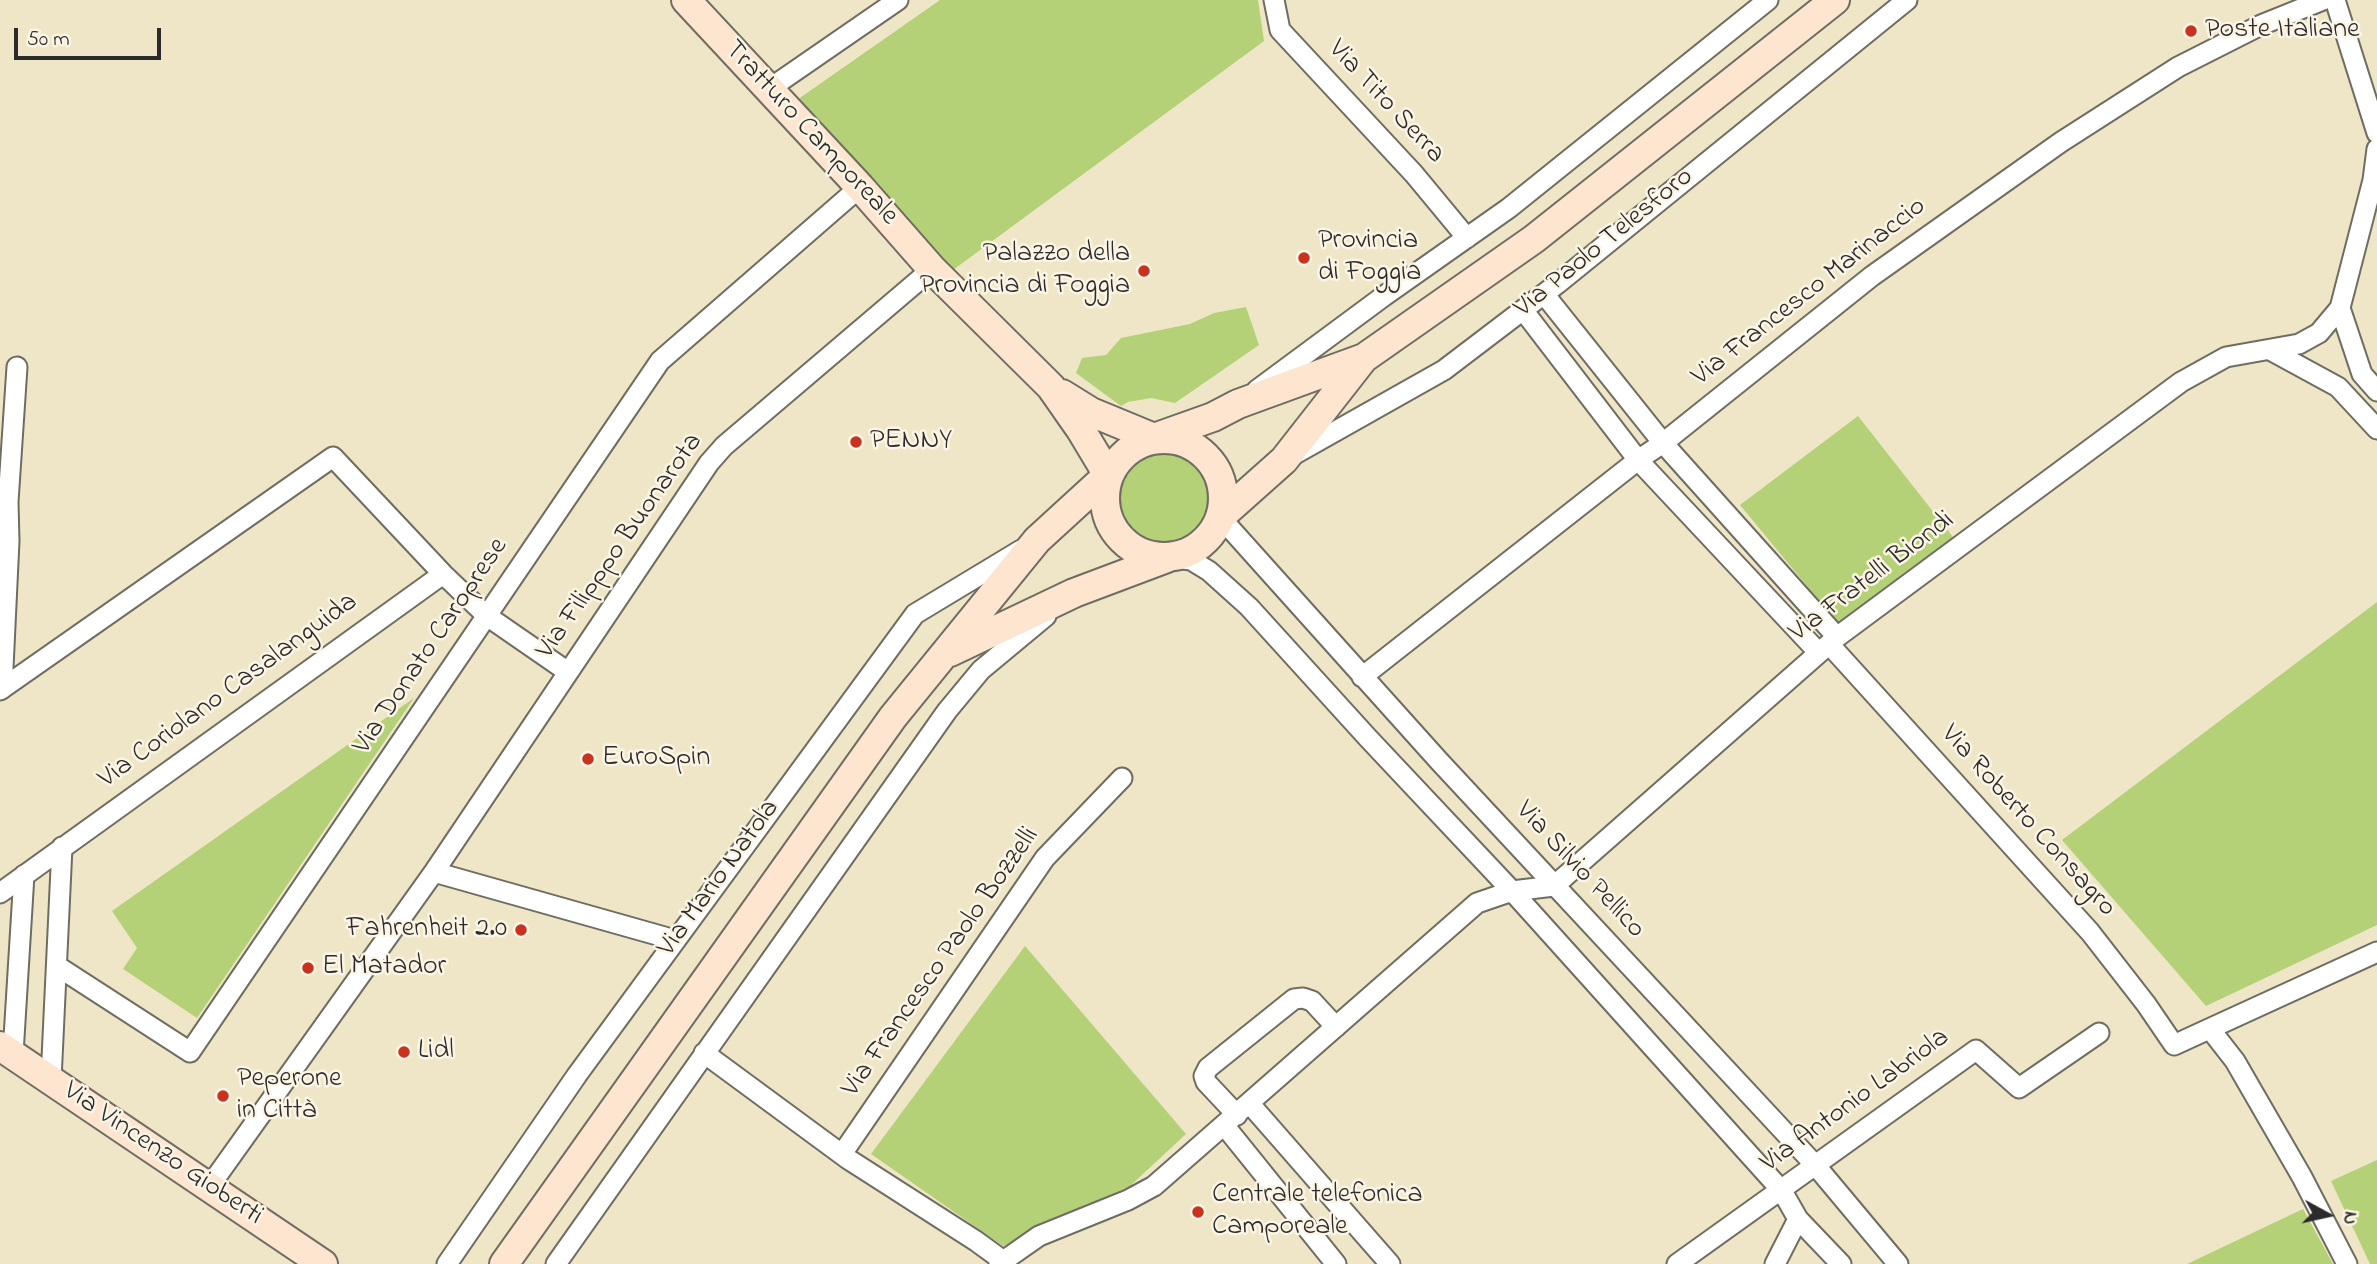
<!DOCTYPE html>
<meta charset="utf-8">
<style>
body{margin:0}
#map{position:relative;width:2377px;height:1264px;overflow:hidden;background:#eee6c7;font-family:"Indie Flower",sans-serif}
canvas{display:block}
.north{position:absolute;left:2293px;top:1180px;width:70px;height:70px;-webkit-text-stroke:5px #fcf5e5;paint-order:stroke;rotate:98deg;font-size:19px;font-weight:700;line-height:28px;text-align:center;color:#2b2b2b}
.north::after{content:'';display:block;margin:auto;width:24px;height:32px;background:#2b2b2b;clip-path:polygon(50% 0,100% 100%,50% 72%,0 100%)}
.scale{position:absolute;left:14px;top:28px;width:147px;height:32px;box-sizing:border-box;border:4px solid #2b2b2b;border-top:0;padding-left:9px;font-size:21px;line-height:24px;white-space:nowrap;color:#2b2b2b;-webkit-text-stroke:5px #fcf5e5;paint-order:stroke}
</style>
<div id="map">
<canvas width="2377" height="1264"></canvas>
<div class="north">N</div>
<div class="scale">50 m</div>
</div>
<script>
const c = document.querySelector('canvas').getContext('2d');
c.lineJoin = 'round';
function fillPath(path, color) { c.fillStyle = color; c.fill(path, 'evenodd'); }
const toPath = rows => new Path2D(rows.map(r => 'M' + r).join(''));
function trace(path, color, width, dash) { c.strokeStyle = color; c.lineWidth = width; c.lineCap = dash ? 'butt' : 'round'; c.setLineDash(dash || []); c.stroke(path); }
function write(font, color, halo, rows, align = 'center') {
  c.font = font + ' "Indie Flower",sans-serif'; c.lineWidth = 5; c.setLineDash([]); c.textBaseline = 'middle'; c.strokeStyle = halo; c.fillStyle = color; for (const [text, x, y, turn = 0] of rows) {
    c.save(); c.translate(x, y); c.rotate((+turn || 0) * Math.PI / 180); c.textAlign = isNaN(turn) ? turn : align; if (halo) c.strokeText(text, 0, 0); c.fillText(text, 0, 0); c.restore();
  }
}
fillPath(toPath([
 [940,0,1258,0,1264,41,953,270,794,102],
 [1246,307,1259,345,1175,403,1151,398,1128,402,1121,406,1076,373,1082,358,1106,355,1121,338,1190,324,1214,313],
 [1858,416,1953,537,1840,626,1740,505],
 '1110 495a50 50 0 1 1 100 0a50 50 0 1 1-100 0Z',
 [2377,602,2377,925,2206,1006,2062,840],
 [414,698,197,1018,123,969,137,948,112,911],
 [1025,946,1186,1134,1130,1186,1003,1246,871,1154],
 [2377,1160,2377,1264,2370,1264,2331,1181],
 [2303,1209,2333,1264,2187,1264]
]), '#b4d178');
const street = toPath([
 [1274,0,1280,30,1414,174,1467,238],
 [2335,0,2377,133],
 [769,89,898,0],
 [1544,294,1663,443,1837,637],
 [2340,308,2362,374,2377,391],
 [1523,310,1638,460,1819,653],
 [2270,350,2338,387,2377,429],
 [1257,390,1384,296,1509,208,1768,0],
 [1295,454,1444,370,1557,284,1907,0],
 [0,493,8,502,9,541,2,689],
 [8,502,17,367],
 [1220,517,1439,761,1816,1166,1898,1264],
 [1169,557,1191,560,1209,571,1249,607,1368,738,1512,891,1782,1191,1798,1219,1841,1264],
 [1829,644,2090,932,2146,1004,2174,1045,2377,952],
 [1362,677,1638,460,1663,443,1872,276,2061,142,2178,67,2261,25,2323,0],
 [0,690,333,457,443,574,487,616,568,672],
 [434,872,675,940],
 [0,893,443,574],
 [57,966,190,1052,660,361,860,187],
 [2210,1029,2235,1061,2302,1177,2347,1264],
 [704,1053,848,1159,976,1241,1002,1260],
 [13,1054,24,875],
 [51,1080,62,847],
 [1250,1104,1390,1264],
 [1237,1115,1206,1082,1204,1076,1208,1068,1294,999,1303,998,1312,1001,1336,1027],
 [1224,1125,1336,1264],
 [842,1154,1045,858,1122,778],
 [209,1187,434,872,709,463,724,446,932,269],
 [447,1264,577,1075,915,614,1021,550],
 [556,1264,947,711,981,670,1046,616],
 [999,1264,1039,1236,1128,1200,1154,1186,1477,903,1512,891,1554,886,1837,637,2181,382,2226,357,2299,344,2319,333,2340,308,2373,180,2377,149],
 [1677,1264,1976,1050,2019,1088,2099,1033],
 [1775,1264,1798,1219]
]);
const secondary = toPath([
 [686,0,860,187,932,269,1051,387,1081,430,1108,475],
 [1062,394,1091,412,1154,438],
 [1154,438,1213,417,1238,404,1364,358,1534,239,1835,0],
 '1105 498a59 59 0 1 1 118 0a59 59 0 1 1-118 0Z',
 [1220,517,1284,460,1363,359],
 [950,652,1074,593,1167,558],
 [0,1046,323,1264],
 [504,1264,893,717,1037,540,1108,475]
]);
trace(street, '#6f6c62', 23);
trace(secondary, '#6f6c62', 32);
trace(street, '#fff', 19);
trace(secondary, '#fde5d0', 28);
for (const [x, y, r, color] of [
 [2191,31,7,"#c8321e"],
 [1304,258,7,"#c8321e"],
 [1144,271,7,"#c8321e"],
 [856,442,7,"#c8321e"],
 [588,759,7,"#c8321e"],
 [521,930,7,"#c8321e"],
 [308,968,7,"#c8321e"],
 [404,1052,7,"#c8321e"],
 [223,1096,7,"#c8321e"],
 [1198,1212,7,"#c8321e"]
]) { const dot = new Path2D(); dot.arc(x, y, r, 0, 2 * Math.PI); c.fillStyle = color; c.fill(dot); trace(dot, '#fcf5e5', 2.5); }
write('28px', '#2b2b2b', '#fcf5e5', [
 ["Poste Italiane",2205,31],
 ["Provincia",1318,242],
 ["di Foggia",1318,274],
 ["Palazzo della",1130,255,"right"],
 ["Provincia di Foggia",1130,287,"right"],
 ["PENNY",870,442],
 ["EuroSpin",602,759],
 ["Fahrenheit 2.0",507,930,"right"],
 ["El Matador",322,968],
 ["Lidl",418,1052],
 ["Peperone",237,1080],
 ["in Città",237,1112],
 ["Centrale telefonica",1212,1196],
 ["Camporeale",1212,1228]
], 'left');
write('28px', '#2b2b2b', '#fcf5e5', [
 ["Via Tito Serra",1385,103,47],
 ["Tratturo Camporeale",810,134,47],
 ["Via Paolo Telesforo",1605,244,-39],
 ["Via Francesco Marinaccio",1810,293,-38],
 ["Via Filipppo Buonarota",621,547,-55],
 ["Via Fratelli Biondi",1873,578,-37],
 ["Via Donato Caroprese",432,647,-56],
 ["Via Coriolano Casalanguida",229,692,-36],
 ["Via Roberto Consagro",2027,822,48],
 ["Via Silvio Pellico",1579,871,47],
 ["Via Mario Natola",720,879,-54],
 ["Via Francesco Paolo Bozzelli",942,963,-55],
 ["Via Antonio Labriola",1856,1102,-36],
 ["Via Vincenzo Gioberti",162,1155,34]
]);
</script>
